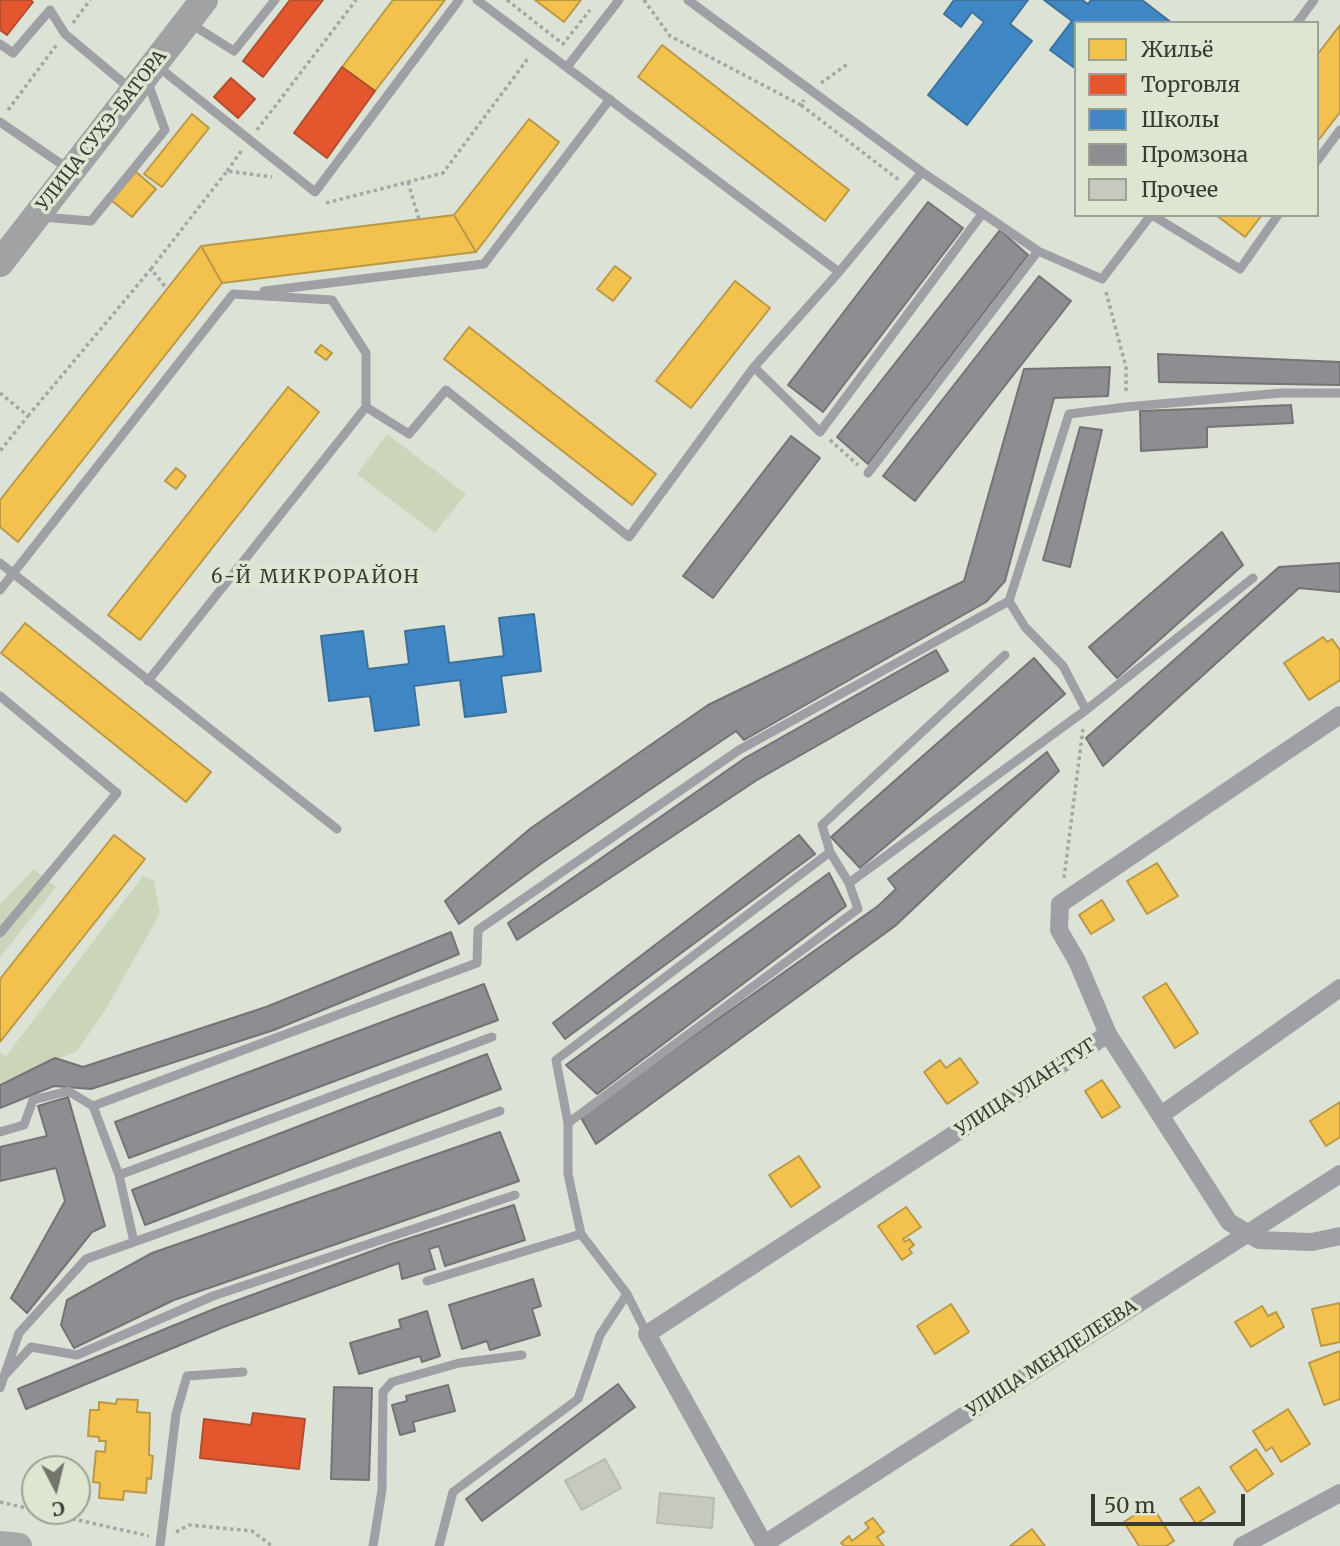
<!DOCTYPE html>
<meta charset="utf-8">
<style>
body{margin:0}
#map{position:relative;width:1340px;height:1546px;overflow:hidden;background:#dde2d7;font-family:Merriweather,serif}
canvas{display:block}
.legend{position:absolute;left:1074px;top:21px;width:245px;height:196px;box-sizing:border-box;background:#dee6d2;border:2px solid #9ca293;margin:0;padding:9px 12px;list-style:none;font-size:21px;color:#383b34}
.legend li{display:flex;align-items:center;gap:14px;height:35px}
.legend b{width:35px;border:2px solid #9ca293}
.north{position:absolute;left:21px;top:1455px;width:70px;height:70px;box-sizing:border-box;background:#dee6d2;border:2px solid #9ca293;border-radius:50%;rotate:173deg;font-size:19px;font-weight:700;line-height:28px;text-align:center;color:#383b34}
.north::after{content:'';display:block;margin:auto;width:24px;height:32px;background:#72756d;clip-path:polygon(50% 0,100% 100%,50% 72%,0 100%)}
.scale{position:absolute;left:1091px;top:1494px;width:154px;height:32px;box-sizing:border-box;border:4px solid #383b34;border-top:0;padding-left:9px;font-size:21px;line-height:24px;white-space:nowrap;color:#383b34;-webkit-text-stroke:5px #dee6d2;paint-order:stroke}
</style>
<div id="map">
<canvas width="1340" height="1546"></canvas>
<ul class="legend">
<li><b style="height:19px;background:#f2c14e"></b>Жильё</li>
<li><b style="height:19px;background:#e4572e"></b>Торговля</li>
<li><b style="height:19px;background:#3f88c5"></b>Школы</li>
<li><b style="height:19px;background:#8d8d92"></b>Промзона</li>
<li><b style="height:19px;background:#c5c9c0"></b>Прочее</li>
</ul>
<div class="north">С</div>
<div class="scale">50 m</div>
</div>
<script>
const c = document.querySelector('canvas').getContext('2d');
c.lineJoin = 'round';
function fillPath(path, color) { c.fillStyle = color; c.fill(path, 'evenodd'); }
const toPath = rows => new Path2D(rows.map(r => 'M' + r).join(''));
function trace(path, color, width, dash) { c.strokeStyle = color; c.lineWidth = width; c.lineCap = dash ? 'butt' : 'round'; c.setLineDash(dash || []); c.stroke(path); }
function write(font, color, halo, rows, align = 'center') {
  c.font = font + ' Merriweather,serif'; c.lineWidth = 7; c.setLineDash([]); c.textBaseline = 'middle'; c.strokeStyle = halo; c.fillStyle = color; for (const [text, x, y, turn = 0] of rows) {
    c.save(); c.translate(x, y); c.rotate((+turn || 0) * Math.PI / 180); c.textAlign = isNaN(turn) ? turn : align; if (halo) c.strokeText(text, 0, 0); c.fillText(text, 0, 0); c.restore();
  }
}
fillPath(toPath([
 [387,434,466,494,435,533,357,474],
 [34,869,56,887,0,957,0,904],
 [143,876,154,880,160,913,106,1009,77,1051,0,1083,0,1053,6,1056]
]), '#cad5ba');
const homes = toPath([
 [393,0,445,0,375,91,342,67,393,0],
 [535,0,581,0,564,22,535,0],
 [1340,25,1340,112,1317,142,1317,55,1340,25],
 [662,45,849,190,825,221,638,77,662,45],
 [192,114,209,128,162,187,144,174,192,114],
 [529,119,559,142,476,252,454,215,529,119],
 [136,172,156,189,132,217,111,200,136,172],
 [454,215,476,252,222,283,201,246,454,215],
 [1216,215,1262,215,1245,237,1216,215],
 [201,246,222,283,18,542,0,527,0,500,201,246],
 [615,266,631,278,613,301,597,289,615,266],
 [735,281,770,308,691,408,656,381,735,281],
 [469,327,656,474,632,505,444,359,469,327],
 [321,345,332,353,326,360,315,352,321,345],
 [288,387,319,412,140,640,108,615,288,387],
 [176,468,186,476,176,489,165,481,176,468],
 [25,623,211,772,186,802,1,653,25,623],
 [1323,637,1327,642,1332,639,1340,650,1340,680,1309,700,1284,663,1323,637],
 [114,835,145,859,0,1042,0,979,114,835],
 [1157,863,1178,896,1147,914,1127,881,1157,863],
 [1102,900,1114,920,1091,934,1079,915,1102,900],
 [1166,983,1198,1033,1175,1048,1143,997,1166,983],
 [960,1058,978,1083,947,1104,924,1072,940,1060,946,1068,960,1058],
 [1102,1080,1120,1107,1102,1118,1085,1091,1102,1080],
 [1340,1102,1340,1137,1326,1146,1310,1121,1340,1102],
 [799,1156,820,1187,791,1207,769,1175,799,1156],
 [906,1207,921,1227,903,1239,905,1242,909,1239,914,1245,909,1249,912,1253,902,1260,878,1226,906,1207],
 [1340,1303,1340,1342,1321,1346,1312,1309,1340,1303],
 [951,1304,969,1332,935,1354,917,1326,951,1304],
 [1262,1306,1268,1316,1276,1312,1284,1327,1251,1347,1235,1322,1262,1306],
 [1340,1351,1340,1399,1324,1405,1309,1363,1340,1351],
 [117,1399,138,1400,137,1412,150,1413,149,1455,153,1456,151,1479,147,1478,146,1493,124,1491,123,1500,99,1498,100,1483,93,1482,96,1451,105,1452,106,1441,99,1441,99,1437,88,1436,90,1410,99,1410,99,1402,116,1404,117,1399],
 [1288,1409,1310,1444,1281,1462,1272,1447,1266,1451,1253,1431,1288,1409],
 [1256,1449,1273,1474,1247,1492,1230,1467,1256,1449],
 [1199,1487,1215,1512,1196,1524,1180,1499,1199,1487],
 [1151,1504,1174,1541,1166,1546,1139,1546,1124,1522,1151,1504],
 [873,1518,884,1532,877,1537,884,1546,844,1546,841,1543,849,1536,852,1541,869,1528,865,1523,873,1518],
 [1032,1529,1045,1546,1010,1546,1032,1529]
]);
fillPath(homes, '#f2c14e');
trace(homes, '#ba9946', 2);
const shops = toPath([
 [0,0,30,0,33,2,7,35,0,30,0,0],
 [290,0,323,0,263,77,243,61,290,0],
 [342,67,375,91,327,158,294,133,342,67],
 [231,78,255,99,238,118,214,97,231,78],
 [253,1413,305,1419,299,1469,200,1458,204,1419,251,1425,253,1413]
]);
fillPath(shops, '#e4572e');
trace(shops, '#b04f30', 2);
const schools = toPath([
 [954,0,1028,0,1010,24,1032,41,967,125,928,95,984,22,972,12,961,27,944,14,954,0],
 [1044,0,1082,0,1088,4,1091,0,1142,0,1172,23,1076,23,1076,69,1050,50,1072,21,1044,0],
 [534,614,541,671,501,676,506,712,465,717,460,680,414,686,419,725,375,731,370,696,329,701,321,636,363,631,368,669,409,664,405,631,444,626,449,663,504,656,499,618,534,614]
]);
fillPath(schools, '#3f88c5');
trace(schools, '#3d719a', 2);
const industry = toPath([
 [928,202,963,228,823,412,788,385,928,202],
 [1000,230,1028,255,868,464,837,437,1000,230],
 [1039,276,1071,301,915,501,883,476,1039,276],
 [1158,354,1340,362,1340,385,1159,382,1158,354],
 [1110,367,1108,396,1054,398,1005,581,986,602,744,740,736,731,542,863,459,924,445,901,531,828,708,705,964,581,1024,369,1110,367],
 [1291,405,1293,423,1207,427,1207,447,1141,451,1140,411,1291,405],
 [1080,427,1102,430,1070,567,1043,560,1080,427],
 [791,436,820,458,713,598,683,576,791,436],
 [1222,532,1243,565,1117,678,1089,647,1222,532],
 [1340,563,1340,592,1299,588,1103,766,1086,738,1279,567,1340,563],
 [936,650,948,671,757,780,517,940,508,923,745,758,936,650],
 [1034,658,1065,694,860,868,831,837,1034,658],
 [1047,752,1059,771,895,926,596,1144,580,1116,878,906,896,889,888,879,1047,752],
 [799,835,815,854,565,1039,553,1023,799,835],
 [829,873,846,906,597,1094,566,1065,829,873],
 [451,932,459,954,274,1030,91,1089,54,1086,0,1108,0,1085,55,1058,83,1067,266,1007,451,932],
 [484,984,498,1020,129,1158,115,1122,484,984],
 [487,1054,501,1089,145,1225,132,1190,487,1054],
 [68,1097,105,1226,92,1232,27,1313,11,1298,65,1201,56,1168,0,1181,0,1147,47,1136,38,1106,68,1097],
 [500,1132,519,1181,174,1300,74,1348,61,1325,67,1300,152,1253,500,1132],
 [514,1205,525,1240,445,1266,439,1246,429,1249,435,1269,402,1279,399,1263,226,1326,26,1409,18,1389,219,1307,391,1244,514,1205],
 [533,1279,541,1306,532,1309,540,1335,490,1350,487,1341,462,1349,449,1305,533,1279],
 [427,1311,440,1356,422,1362,420,1356,359,1374,350,1343,401,1328,399,1320,427,1311],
 [618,1384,635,1407,482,1521,466,1499,618,1384],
 [448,1385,455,1411,413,1422,415,1431,400,1435,392,1405,407,1401,406,1396,448,1385],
 [334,1387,372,1388,369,1480,331,1479,334,1387]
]);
fillPath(industry, '#8d8d92');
trace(industry, '#747476', 2);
const building = toPath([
 [605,1459,621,1488,582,1510,565,1481,605,1459],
 [660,1493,714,1498,712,1528,657,1523,660,1493]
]);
fillPath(building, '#c5c9c0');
trace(building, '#b8bbb3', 2);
trace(toPath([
 [507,0,563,44,590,10],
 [644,0,670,36,801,105,804,100],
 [73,23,90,0],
 [821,83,849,63],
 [801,105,899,180],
 [8,110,58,43],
 [257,130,356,0],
 [227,171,242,150],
 [408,182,419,219],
 [326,203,443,173,529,57],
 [151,269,227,171,272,177],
 [1106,292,1126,367,1126,394],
 [0,393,28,416,0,451],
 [28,416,151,269,167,289],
 [830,440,858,465],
 [1064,878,1083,729],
 [0,1502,35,1510],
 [38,1511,149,1536],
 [176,1532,189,1525,252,1531,272,1546]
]), '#a5a7a7', 3.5, [3.5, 3.5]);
trace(toPath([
 [477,0,839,272],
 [688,0,922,172,1038,251,1102,279,1151,215],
 [1297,23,1314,0],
 [191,24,234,51,275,0],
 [0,44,13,53,50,10,65,34,132,90],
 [156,65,315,192,459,0],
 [567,67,619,0],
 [0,122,70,170],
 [1317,161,1340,130],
 [1152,215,1240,269,1278,215],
 [41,217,91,221,165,130,147,80],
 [264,291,484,264,610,99],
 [233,294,332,300,366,353,366,407,409,434,446,390,629,537,754,367,839,272,922,172],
 [754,367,820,432,982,214],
 [868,473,1038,251],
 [0,563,337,829],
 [0,590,233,294,236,294],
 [148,681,366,407],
 [0,696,117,793,0,933],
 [1086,710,1063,666,1025,627,1009,601,1069,414,1126,407,1281,393,1340,393],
 [849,883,830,852,822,825,1005,655],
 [492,1037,119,1175,93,1106,477,963,478,930,739,750,1009,601],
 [568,1123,556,1060,830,852],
 [0,1132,24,1125,33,1100,68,1091,93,1106],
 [134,1242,500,1111],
 [427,1281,581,1234],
 [647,1334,627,1294,581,1234,568,1174,568,1123,858,909,849,883,1086,710,1253,578],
 [4,1376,31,1347,77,1355,213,1296,515,1195],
 [0,1388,19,1333,86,1259,134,1242,119,1175],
 [160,1546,176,1414,187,1376,243,1372],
 [373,1546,382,1490,383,1392,392,1382,459,1363,522,1355],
 [439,1546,453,1492,578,1399,600,1335,627,1294]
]), '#9ea0a5', 9);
trace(toPath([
 [1340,715,1060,904,1059,930,1077,961,1108,1034,1229,1222,1259,1240,1312,1242,1340,1236],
 [1161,1115,1340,988],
 [764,1544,1340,1174],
 [765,1546,647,1334,1108,1034],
 [1242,1546,1340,1493]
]), '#9ea0a5', 18);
trace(toPath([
 [0,1544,19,1546]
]), '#a6a9aa', 26);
trace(toPath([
 [0,263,204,0]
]), '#a0a2a4', 28);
write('18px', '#383b34', '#dee6d2', [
 ["УЛИЦА СУХЭ-БАТОРА",102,131,-52],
 ["УЛИЦА УЛАН-ТУГ",1026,1088,-33],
 ["УЛИЦА МЕНДЕЛЕЕВА",1052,1359,-33]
]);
c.letterSpacing = '2px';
write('19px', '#383b34', '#dee6d2', [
 ["6-Й МИКРОРАЙОН",316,578]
]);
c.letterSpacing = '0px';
</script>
